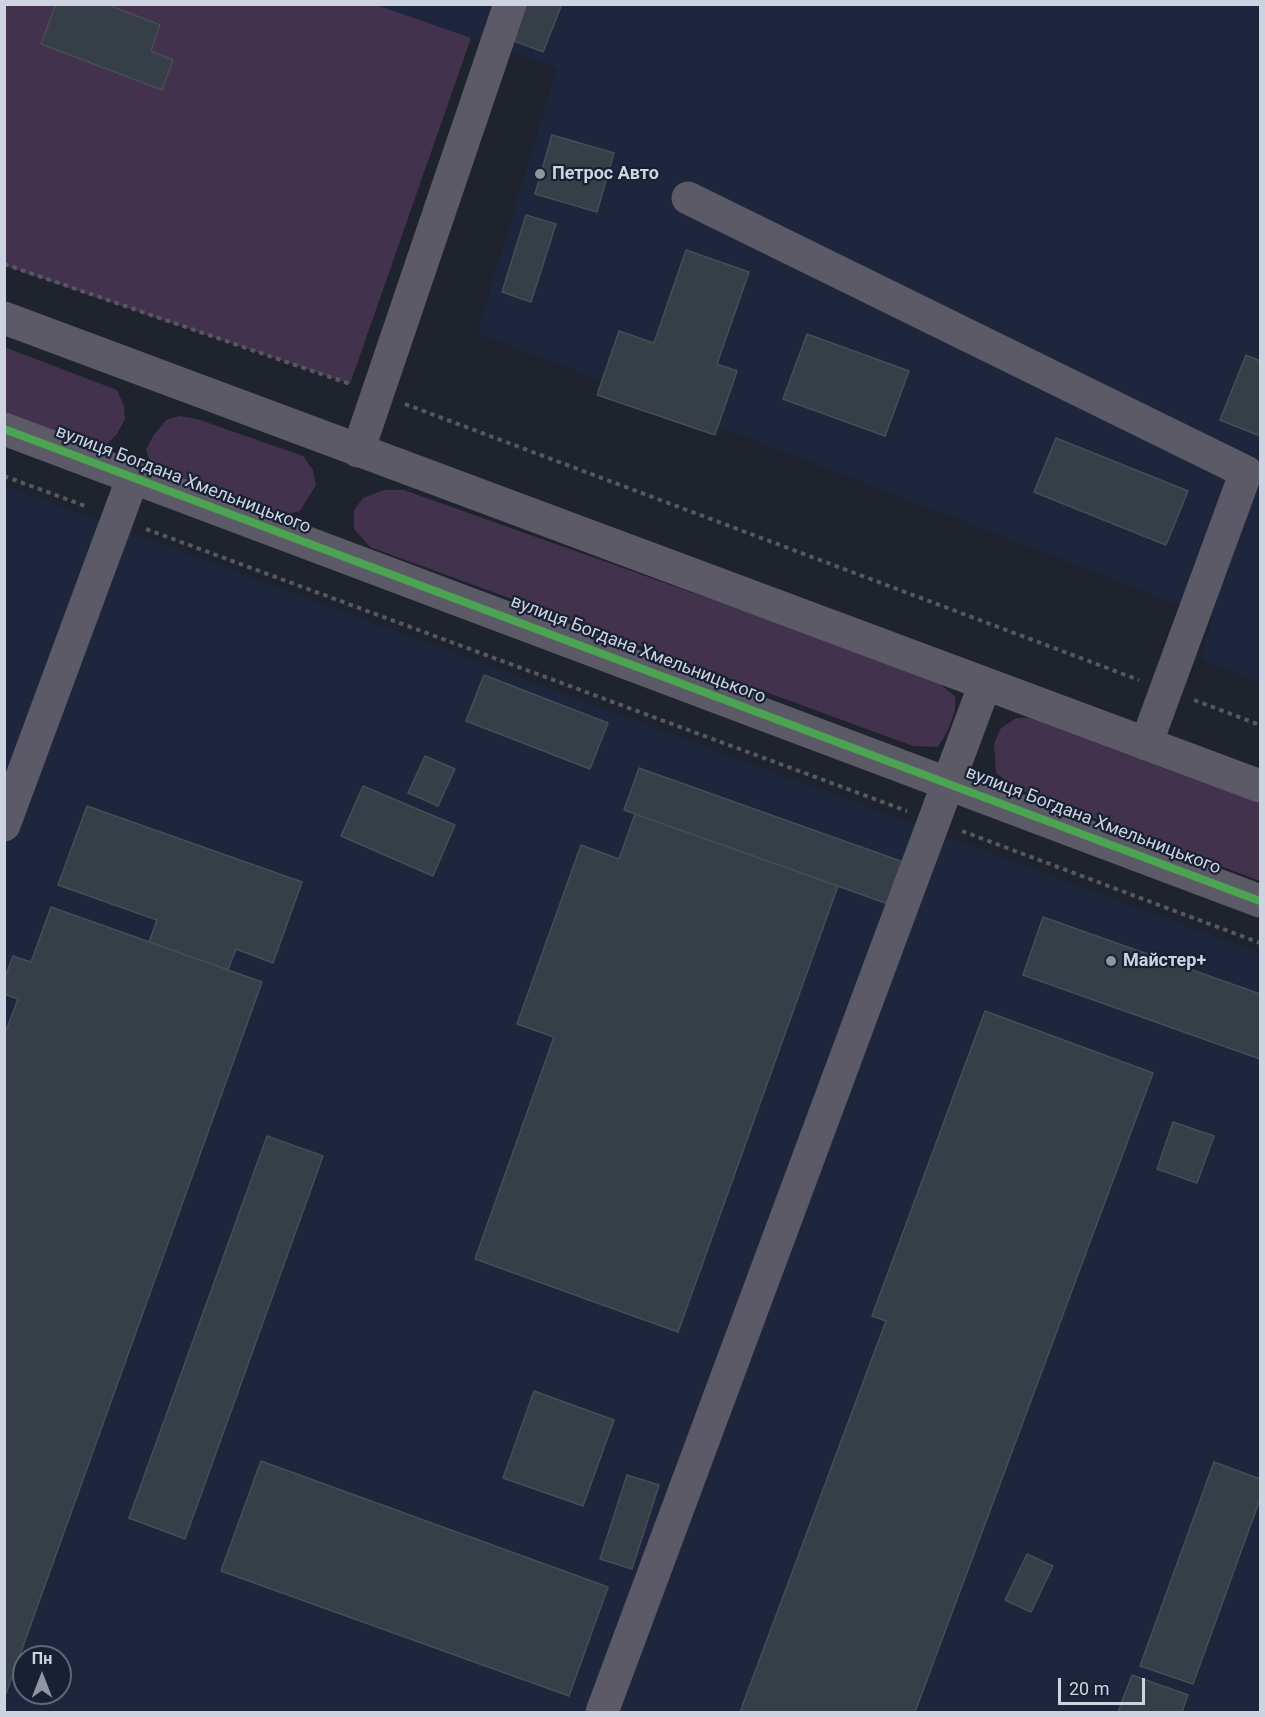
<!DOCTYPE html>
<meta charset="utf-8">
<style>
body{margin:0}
#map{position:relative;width:1265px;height:1717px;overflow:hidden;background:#1e232d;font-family:Roboto,sans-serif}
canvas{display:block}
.frame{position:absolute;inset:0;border:6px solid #cdd3e0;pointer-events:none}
.north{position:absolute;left:12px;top:1645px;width:60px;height:60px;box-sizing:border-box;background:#182033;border:2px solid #606878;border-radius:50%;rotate:0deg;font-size:16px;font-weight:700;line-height:24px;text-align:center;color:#cdd3e0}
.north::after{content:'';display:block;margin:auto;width:21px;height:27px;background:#9095a1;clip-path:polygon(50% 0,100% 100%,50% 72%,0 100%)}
.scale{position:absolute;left:1058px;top:1678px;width:87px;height:27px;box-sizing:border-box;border:3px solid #cdd3e0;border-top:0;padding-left:8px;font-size:18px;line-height:21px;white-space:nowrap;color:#cdd3e0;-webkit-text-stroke:4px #182033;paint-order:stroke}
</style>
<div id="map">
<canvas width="1265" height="1717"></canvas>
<div class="frame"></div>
<div class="north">Пн</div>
<div class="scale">20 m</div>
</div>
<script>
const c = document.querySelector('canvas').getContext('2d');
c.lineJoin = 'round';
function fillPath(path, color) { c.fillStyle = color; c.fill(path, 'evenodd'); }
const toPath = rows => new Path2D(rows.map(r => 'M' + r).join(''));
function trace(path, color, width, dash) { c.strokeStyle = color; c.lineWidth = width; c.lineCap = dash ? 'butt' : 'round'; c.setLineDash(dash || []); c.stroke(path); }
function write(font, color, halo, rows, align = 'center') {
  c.font = font + ' Roboto,sans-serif'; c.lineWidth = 4.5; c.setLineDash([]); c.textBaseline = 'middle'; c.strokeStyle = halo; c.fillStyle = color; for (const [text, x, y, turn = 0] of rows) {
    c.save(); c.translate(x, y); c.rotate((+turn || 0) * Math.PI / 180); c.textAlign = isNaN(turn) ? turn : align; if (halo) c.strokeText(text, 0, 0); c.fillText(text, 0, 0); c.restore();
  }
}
fillPath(toPath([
 [377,5,1260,5,1260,683,1201,659,1213,618,477,333,557,68],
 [4,485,1260,953,1260,1712,5,1712],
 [24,1657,60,1657,60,1693,24,1693]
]), '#1d263d');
fillPath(toPath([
 [5,5,377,5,471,38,350,384,5,266],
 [4,347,117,390,124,406,125,419,117,434,105,446,88,447,5,415],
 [179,416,197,419,303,456,313,470,316,485,300,511,279,516,152,468,146,450,153,436,166,420],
 [384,490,404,490,932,678,955,696,955,710,949,728,938,747,913,746,370,547,354,529,354,510,363,498],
 [1040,717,1260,801,1260,881,1015,788,996,773,994,744,1001,728,1016,718]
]), '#43324e');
const building = toPath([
 [56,4,106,4,160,25,151,51,173,60,162,90,41,44,56,4],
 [526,4,562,4,543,52,512,40,526,4],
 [552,135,614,153,597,212,535,194,552,135],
 [526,215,556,224,531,302,502,292,526,215],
 [686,250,749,272,717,364,737,371,715,435,597,395,619,331,654,343,686,250],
 [807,334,909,371,885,436,783,399,807,334],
 [1246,355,1260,361,1260,436,1220,420,1246,355],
 [1056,438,1188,491,1166,545,1034,492,1056,438],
 [484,675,608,723,590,769,466,721,484,675],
 [425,756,455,769,438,806,408,793,425,756],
 [639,768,906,863,891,905,624,810,639,768],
 [363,786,455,825,433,876,341,836,363,786],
 [87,806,302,882,273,963,236,949,228,970,149,942,157,920,58,885,87,806],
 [635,814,838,886,678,1332,475,1259,554,1037,517,1024,581,845,619,859,635,814],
 [51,907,262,982,4,1699,4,1036,18,999,4,994,4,980,13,956,31,962,51,907],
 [1043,917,1260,994,1260,1059,1023,975,1043,917],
 [985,1011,1153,1073,915,1712,740,1712,886,1321,872,1316,985,1011],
 [1173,1122,1214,1136,1197,1183,1157,1169,1173,1122],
 [267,1136,323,1156,185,1539,129,1518,267,1136],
 [534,1391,614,1420,583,1506,503,1478,534,1391],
 [261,1461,608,1587,569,1696,221,1571,261,1461],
 [1214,1462,1260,1479,1260,1499,1193,1684,1140,1666,1214,1462],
 [627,1475,659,1485,632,1569,600,1559,627,1475],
 [1027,1554,1053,1566,1031,1612,1005,1600,1027,1554],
 [1132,1675,1188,1695,1182,1712,1118,1712,1132,1675]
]);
fillPath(building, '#363e48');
trace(building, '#474d55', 1.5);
trace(toPath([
 [4,264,350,384],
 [405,404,1139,680],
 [4,476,88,507],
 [146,529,907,811],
 [1194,700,1260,725],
 [962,831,1260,943]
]), '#575962', 4, [4.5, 4.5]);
trace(toPath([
 [688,198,1246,472,1146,744],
 [4,318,1260,786],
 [4,429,1260,901],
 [358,451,510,4],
 [4,825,133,477],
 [602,1712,985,684]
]), '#5b5a66', 33);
trace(toPath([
 [4,429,1260,901]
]), '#4ca352', 8);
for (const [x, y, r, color] of [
 [540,174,6,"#9095a1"],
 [1111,961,6,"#9095a1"]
]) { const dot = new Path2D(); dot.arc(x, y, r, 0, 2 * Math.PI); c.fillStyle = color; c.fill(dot); trace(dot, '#182033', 2); }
write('bold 18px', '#cdd3e0', '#182033', [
 ["Петрос Авто",552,174],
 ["Майстер+",1123,961]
], 'left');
write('18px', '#cdd3e0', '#182033', [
 ["вулиця Богдана Хмельницького",183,480,21],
 ["вулиця Богдана Хмельницького",638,650,21],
 ["вулиця Богдана Хмельницького",1093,821,21]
]);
</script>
